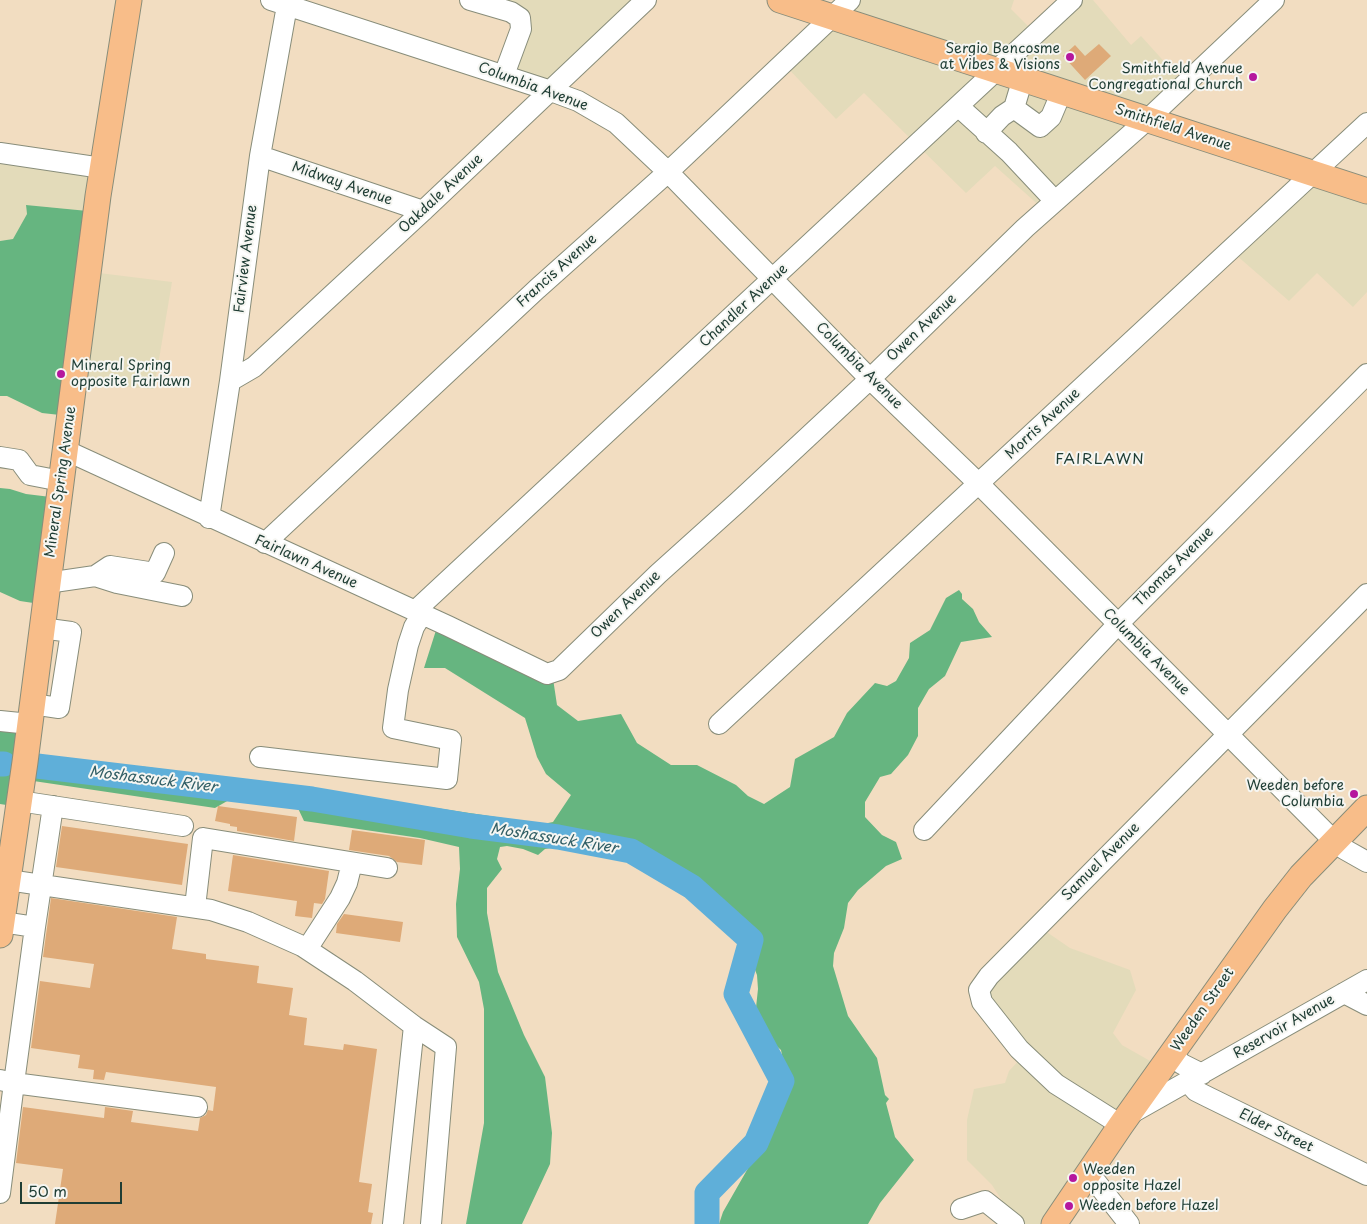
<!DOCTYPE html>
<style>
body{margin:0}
#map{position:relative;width:1367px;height:1224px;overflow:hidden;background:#f2ddc1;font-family:"Playpen Sans",sans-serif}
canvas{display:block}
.scale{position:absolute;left:20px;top:1182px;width:102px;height:22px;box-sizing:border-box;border:2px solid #1f3d34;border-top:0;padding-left:6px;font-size:15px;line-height:18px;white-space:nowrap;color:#1f3d34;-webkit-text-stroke:4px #f6f6f2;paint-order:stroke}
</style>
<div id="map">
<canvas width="1367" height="1224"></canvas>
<div class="scale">50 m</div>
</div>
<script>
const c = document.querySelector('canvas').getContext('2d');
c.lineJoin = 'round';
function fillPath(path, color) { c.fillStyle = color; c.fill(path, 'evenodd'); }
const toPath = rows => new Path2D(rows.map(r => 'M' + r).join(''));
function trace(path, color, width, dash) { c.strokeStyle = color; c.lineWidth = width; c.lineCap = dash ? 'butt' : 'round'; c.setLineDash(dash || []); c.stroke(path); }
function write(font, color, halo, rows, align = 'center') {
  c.font = font + ' "Playpen Sans",sans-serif'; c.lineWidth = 4; c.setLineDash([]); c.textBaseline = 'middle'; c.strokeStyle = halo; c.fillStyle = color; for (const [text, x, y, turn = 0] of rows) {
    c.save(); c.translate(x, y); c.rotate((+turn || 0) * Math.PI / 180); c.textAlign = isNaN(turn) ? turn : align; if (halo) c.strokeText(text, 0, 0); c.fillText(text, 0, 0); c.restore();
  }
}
fillPath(toPath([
 [493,0,644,0,556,84,512,79,531,14],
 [850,0,1014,0,1011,9,1034,32,1071,0,1093,0,1131,45,1141,36,1179,78,1043,209,995,166,966,193,864,93,836,119,783,63],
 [0,153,102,169,98,212,26,205,27,214,13,239,0,241],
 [1308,173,1367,191,1367,292,1353,307,1317,273,1289,301,1228,248],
 [91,272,172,282,154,389,77,383],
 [1038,926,1070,948,1130,970,1136,990,1113,1033,1122,1045,1159,1066,1050,1224,1020,1224,1013,1218,992,1185,967,1160,967,1120,974,1089,1005,1083,1009,1071,1023,1056,983,1000]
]), '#e3dbba');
fillPath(toPath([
 [26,205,98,212,69,416,42,413,7,396,0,396,0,241,13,239,27,214],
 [0,488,10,489,26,494,59,498,40,604,20,601,0,592],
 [959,590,962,594,962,599,973,609,979,622,992,637,961,642,945,676,929,689,918,708,918,736,908,755,891,774,880,777,865,802,865,817,882,835,896,842,902,859,886,866,858,890,848,903,844,928,834,953,833,966,848,1016,877,1058,885,1095,889,1099,886,1103,895,1137,914,1160,880,1203,868,1224,719,1224,723,1212,751,1163,789,1091,781,1050,754,1026,758,989,757,975,744,941,711,906,603,850,569,845,545,849,538,855,523,849,507,846,500,847,497,859,502,869,487,888,487,913,498,972,524,1035,545,1077,552,1133,550,1164,522,1224,466,1224,484,1123,484,1009,479,982,457,937,456,904,460,869,459,847,420,838,304,821,295,802,243,792,215,808,20,779,13,806,0,804,0,719,20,721,21,768,120,779,125,772,139,766,289,786,543,824,553,822,571,795,546,774,537,757,525,718,445,668,424,668,438,624,552,672,557,705,578,721,621,714,637,743,671,765,697,765,736,785,748,796,764,804,790,787,795,759,834,737,847,713,875,683,887,686,896,681,909,658,910,643,930,630,946,598]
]), '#66b580');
trace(toPath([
 [0,764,4,764],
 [37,766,312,799,471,826,558,837,631,851,692,887,751,940,736,994,782,1081,756,1143,707,1193,707,1224]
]), '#5fafd9', 25);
fillPath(toPath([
 [1099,44,1111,56,1085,80,1063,56,1075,45,1085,56],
 [218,806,297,817,294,841,237,831,237,827,230,826,230,824,215,821],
 [62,826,188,844,182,885,56,867],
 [352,830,425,840,422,865,397,862,389,856,349,850],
 [233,855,329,871,325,899,322,904,314,903,312,918,295,916,297,901,228,891],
 [51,898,177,917,172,949,206,954,206,959,259,966,257,983,293,988,289,1015,307,1018,304,1045,343,1050,344,1044,377,1049,359,1182,372,1184,368,1212,373,1213,371,1224,55,1224,63,1169,16,1163,23,1107,104,1118,105,1107,133,1111,131,1122,198,1131,200,1118,206,1115,208,1110,213,1111,216,1087,106,1072,104,1080,93,1079,94,1070,78,1068,80,1055,31,1048,40,981,90,988,94,964,43,957],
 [344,914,403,922,400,942,336,933,337,924]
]), '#deaa78');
const minor = toPath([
 [271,0,551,91,578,101,616,123,668,172,870,379,978,483,1334,841,1344,849,1367,862],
 [470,0,511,12,520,18,521,29,504,75],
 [958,106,1009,152,1055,201],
 [1014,108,1040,127,1051,117,1062,91],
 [986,133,1002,116,1014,108,1023,78],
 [0,153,102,168],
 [260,156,423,211],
 [230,381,254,367,423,211,646,0],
 [65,450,448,626,547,674,559,670,658,574,738,502,870,379,1025,228,1148,119,1274,0],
 [0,457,19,460,30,475,61,481],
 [209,518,230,381,260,156,288,0],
 [265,543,537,289,668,172,850,0],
 [95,576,117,583,182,596],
 [47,583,95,576,110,566,155,573,164,553],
 [415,611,1072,0],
 [32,704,59,708,71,632,41,628],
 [0,721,30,724],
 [719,724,1367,123],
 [260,757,447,779,451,740,393,728,398,690,408,645,414,627,422,614],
 [19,801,183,826],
 [924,830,1118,624,1367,374],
 [8,880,211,910,248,922,302,946,355,981,414,1026,446,1047,431,1224],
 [195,907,203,838,387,868],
 [2,922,35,927,53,806],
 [307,949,340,898,347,883,352,863],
 [1344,993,1367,1005],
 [1172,1055,1182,1064,1202,1074],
 [0,1080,14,1083,35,927],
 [1188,1082,1196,1091,1208,1097,1367,1175],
 [1130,1114,1367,980],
 [1121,1125,1056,1084,1019,1049,982,1002,979,990,989,976,1367,594],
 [1089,1173,1129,1224],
 [0,1193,14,1083,197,1107],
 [961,1209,985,1201,1014,1224],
 [393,1224,414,1026]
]);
const major = toPath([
 [780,0,1367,191],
 [0,935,25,762,98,196,129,0],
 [1054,1224,1121,1125,1275,909,1301,876,1367,808]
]);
trace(minor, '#888d7a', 22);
trace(major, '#888d7a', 27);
trace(minor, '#fff', 20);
trace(major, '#f8bd89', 25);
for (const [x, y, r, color] of [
 [1070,57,5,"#b5179e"],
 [1253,77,5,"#b5179e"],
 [61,374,5,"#b5179e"],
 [1354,794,5,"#b5179e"],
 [1073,1178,5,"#b5179e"],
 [1069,1206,5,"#b5179e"]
]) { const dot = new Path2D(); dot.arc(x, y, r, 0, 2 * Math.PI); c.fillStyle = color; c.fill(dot); trace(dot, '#f6f6f2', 2); }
write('14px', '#1f3d34', '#f6f6f2', [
 ["Sergio Bencosme",1060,49],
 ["at Vibes & Visions",1060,65],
 ["Smithfield Avenue",1243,69],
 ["Congregational Church",1243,85],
 ["Mineral Spring",71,366,"left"],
 ["opposite Fairlawn",71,382,"left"],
 ["Weeden before",1344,786],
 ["Columbia",1344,802],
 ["Weeden",1083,1170,"left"],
 ["opposite Hazel",1083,1186,"left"],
 ["Weeden before Hazel",1079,1206,"left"]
], 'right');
write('14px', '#1f3d34', '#f6f6f2', [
 ["Columbia Avenue",533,87,20],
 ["Smithfield Avenue",1173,128,18],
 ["Midway Avenue",342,184,19],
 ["Oakdale Avenue",441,194,-43],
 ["Fairview Avenue",246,259,-83],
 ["Francis Avenue",557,271,-42],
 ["Chandler Avenue",744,306,-43],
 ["Owen Avenue",922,328,-44],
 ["Columbia Avenue",859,366,45],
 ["Morris Avenue",1043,424,-43],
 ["Mineral Spring Avenue",61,482,-82],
 ["Fairlawn Avenue",306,562,24],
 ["Thomas Avenue",1174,567,-45],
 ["Owen Avenue",626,605,-44],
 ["Columbia Avenue",1146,652,45],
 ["Samuel Avenue",1101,862,-45],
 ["Weeden Street",1203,1010,-55],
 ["Reservoir Avenue",1284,1027,-30],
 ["Elder Street",1276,1131,26]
]);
c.letterSpacing = '1px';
write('15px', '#1f3d34', '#f6f6f2', [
 ["FAIRLAWN",1100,460]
]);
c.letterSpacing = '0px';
write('italic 15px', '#325f66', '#f6f6f2', [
 ["Moshassuck River",153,780,7],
 ["Moshassuck River",554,839,9]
]);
</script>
